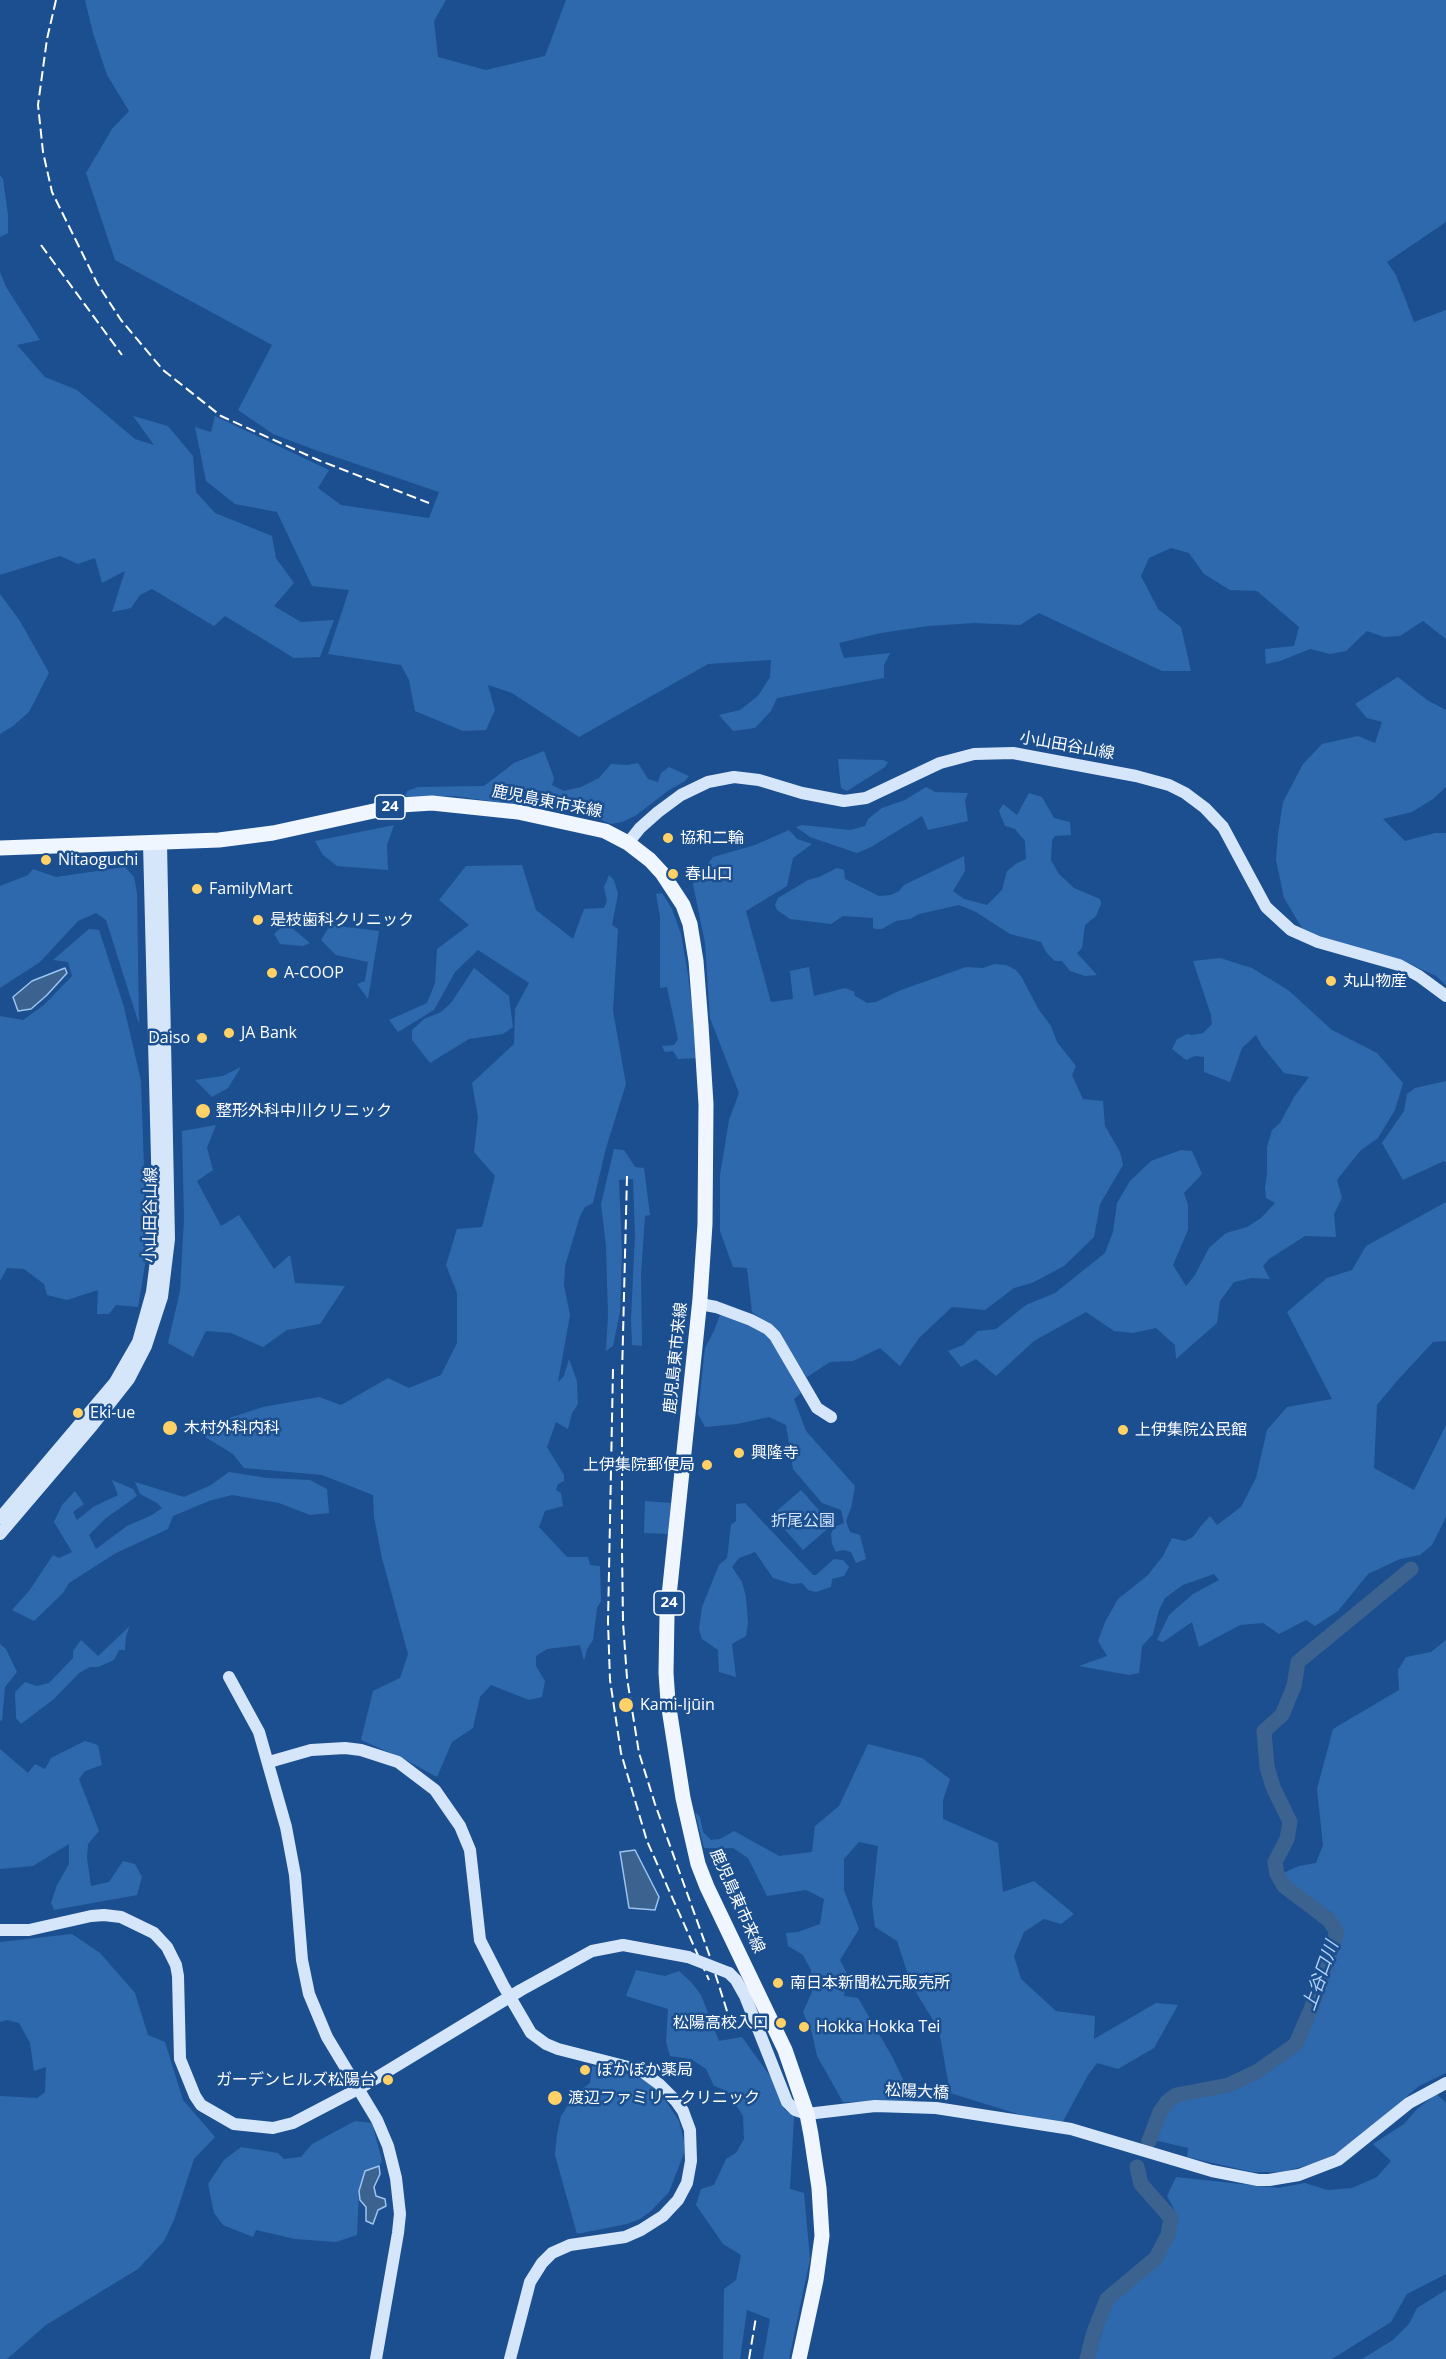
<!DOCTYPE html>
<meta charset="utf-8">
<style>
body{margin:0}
canvas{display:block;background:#1b4f8f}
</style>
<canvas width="1446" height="2359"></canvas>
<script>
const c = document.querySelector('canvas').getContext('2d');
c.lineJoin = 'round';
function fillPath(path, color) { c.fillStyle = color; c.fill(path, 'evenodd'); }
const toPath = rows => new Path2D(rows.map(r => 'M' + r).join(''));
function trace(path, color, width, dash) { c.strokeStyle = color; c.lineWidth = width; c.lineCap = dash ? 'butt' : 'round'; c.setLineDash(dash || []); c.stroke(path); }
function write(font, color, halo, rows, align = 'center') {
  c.font = font + ' "Open Sans","Noto Sans JP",sans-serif'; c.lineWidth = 5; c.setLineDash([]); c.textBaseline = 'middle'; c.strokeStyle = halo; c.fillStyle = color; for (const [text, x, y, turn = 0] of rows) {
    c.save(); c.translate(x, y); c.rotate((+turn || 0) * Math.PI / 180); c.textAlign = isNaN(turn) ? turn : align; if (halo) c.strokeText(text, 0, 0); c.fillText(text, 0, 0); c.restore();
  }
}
fillPath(toPath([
 [85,0,446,0,434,21,438,57,486,70,545,56,566,0,1446,0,1446,222,1387,262,1396,275,1414,322,1446,310,1446,639,1423,621,1400,636,1384,637,1367,631,1346,651,1330,654,1310,649,1280,661,1266,664,1265,649,1294,646,1299,627,1257,591,1230,590,1204,574,1189,553,1171,548,1149,558,1141,576,1158,609,1181,627,1191,671,1162,671,1039,613,1020,625,975,623,928,626,881,633,839,643,844,658,890,653,884,665,884,678,777,698,771,711,755,728,733,731,719,715,740,710,758,696,770,677,771,660,708,664,579,737,512,693,488,685,495,710,486,730,463,731,415,711,409,680,401,665,328,654,349,590,312,586,277,512,235,504,206,481,195,427,211,432,215,416,329,470,318,488,341,505,429,518,439,492,318,451,273,434,238,410,272,345,115,260,86,173,112,129,129,111,107,75,93,33],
 [0,175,3,179,8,215,8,233,0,237],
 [0,272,6,287,40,340,17,345,45,377,77,390,135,439,154,445,133,416,168,426,193,456,196,492,215,513,272,536,276,558,294,583,274,606,301,622,334,620,320,657,294,658,225,616,214,626,152,589,140,595,131,608,112,612,125,571,102,583,95,558,78,564,60,556,0,575],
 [0,594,20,621,49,673,29,712,13,726,0,734],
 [1398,677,1427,700,1446,710,1446,787,1433,799,1412,812,1383,819,1405,841,1435,833,1446,833,1446,985,1436,976,1410,964,1320,937,1302,928,1284,898,1276,860,1278,834,1283,802,1303,764,1322,744,1358,736,1375,743,1382,722,1367,718,1355,704],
 [544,751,554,778,552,785,564,791,581,787,599,778,611,764,627,765,638,763,648,779,658,782,661,773,669,767,689,776,685,781,669,790,635,816,622,822,611,824,597,818,569,812,454,796,405,797,407,791,418,787,484,786,514,763],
 [838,759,883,760,888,762,885,767,847,791,841,788],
 [926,787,935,792,968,793,965,801,968,821,928,830,922,816,871,847,857,853,810,837,796,827,802,825,850,830,865,826,868,819,882,808,905,800],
 [1029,793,1042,797,1054,818,1070,822,1071,835,1055,836,1052,840,1051,860,1059,874,1074,888,1100,899,1101,904,1096,916,1085,925,1082,948,1077,953,1097,975,1085,976,1070,971,1062,961,1055,961,1046,952,1041,942,1010,934,976,912,959,905,919,914,910,919,896,921,882,929,876,929,873,928,873,918,843,916,831,924,790,919,777,910,775,905,778,898,808,880,819,877,837,868,844,870,845,879,879,896,891,895,899,891,904,885,964,856,965,871,953,891,964,899,987,905,1002,890,1007,871,1017,863,1026,859,1025,841,1015,829,1005,826,999,811,1003,804,1017,815],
 [394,825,387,845,388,870,337,866,323,855,315,841],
 [789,830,797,839,812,844,793,858,787,886,746,911,771,1002,793,999,790,971,809,967,814,996,845,988,855,992,854,995,867,1003,876,1002,901,990,966,967,983,968,994,964,1006,965,1016,970,1021,976,1039,1010,1051,1026,1057,1042,1076,1066,1072,1075,1083,1099,1103,1101,1105,1126,1120,1152,1123,1165,1100,1204,1094,1237,1064,1266,1032,1283,1014,1288,985,1310,952,1307,919,1338,900,1366,880,1348,853,1361,830,1362,807,1377,786,1349,776,1329,752,1312,747,1268,733,1267,720,1231,720,1175,729,1120,739,1093,710,1018,705,943,693,884,713,857,755,845],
 [522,865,536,910,573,939,584,909,604,908,607,901,604,887,609,875,614,880,618,894,612,925,618,929,613,1011,626,1084,606,1148,593,1203,585,1207,580,1216,565,1266,564,1285,570,1315,558,1382,564,1376,569,1359,577,1381,578,1404,572,1413,568,1429,556,1422,547,1447,564,1475,564,1481,558,1484,556,1490,561,1493,563,1506,545,1511,539,1527,567,1557,588,1557,590,1565,600,1566,601,1601,597,1608,593,1640,587,1649,584,1661,580,1645,547,1649,536,1656,536,1666,545,1681,542,1697,529,1700,491,1685,480,1697,473,1728,452,1742,437,1777,404,1759,361,1740,373,1691,400,1678,408,1654,382,1558,374,1517,373,1495,322,1475,244,1468,233,1454,205,1437,220,1421,263,1407,319,1397,341,1405,388,1378,409,1388,441,1375,457,1343,457,1293,446,1265,457,1229,482,1227,495,1176,474,1152,478,1117,472,1083,514,1044,515,1009,529,983,478,950,455,972,434,1010,398,1032,389,1020,427,1003,435,983,437,949,469,925,439,900,466,866],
 [125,867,134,877,137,893,139,1024,106,920,96,913,78,921,40,962,0,988,0,886,28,875,33,869,56,877],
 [662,893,672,909,681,934,688,975,698,1058,678,1059,673,1051,665,1052,662,1046,674,1045,678,1039,667,987,660,988,660,917,656,894],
 [286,923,310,943,303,946,280,944,274,934],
 [330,925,379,931,368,999,357,984,365,981,368,962,336,955,321,940],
 [89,929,99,930,124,1007,141,1081,147,1253,138,1307,116,1305,109,1314,97,1314,98,1290,67,1300,47,1295,44,1284,24,1269,7,1268,0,1281,0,1016,23,1020,44,1005,72,976,68,962,53,960],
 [1220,958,1252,968,1288,990,1332,1030,1377,1053,1403,1083,1395,1110,1378,1138,1360,1151,1337,1180,1342,1198,1334,1214,1336,1237,1305,1236,1269,1259,1263,1266,1270,1279,1252,1278,1234,1282,1220,1301,1217,1323,1176,1359,1175,1345,1156,1328,1133,1333,1114,1331,1086,1312,1034,1341,996,1376,976,1359,961,1367,948,1351,963,1345,978,1331,996,1329,1026,1305,1055,1293,1105,1253,1113,1232,1117,1203,1130,1181,1151,1161,1181,1150,1192,1151,1202,1174,1184,1193,1188,1205,1188,1230,1173,1265,1186,1286,1195,1275,1209,1248,1226,1233,1247,1227,1261,1218,1275,1203,1266,1198,1265,1188,1267,1173,1267,1147,1272,1130,1280,1123,1294,1097,1309,1077,1284,1073,1262,1046,1256,1035,1242,1048,1230,1082,1204,1072,1204,1057,1195,1056,1186,1060,1172,1049,1177,1039,1187,1034,1192,1035,1203,1033,1212,1024,1211,1015,1193,961],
 [474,968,509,996,513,1027,503,1034,469,1039,430,1063,412,1040,412,1030,424,1019,441,1012,451,1003],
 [241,1067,228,1088,212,1097,195,1080,223,1076],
 [1446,1081,1446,1163,1444,1161,1403,1180,1382,1143,1404,1111,1407,1094,1415,1088],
 [216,1125,207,1148,213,1170,197,1181,221,1226,239,1215,274,1269,290,1255,295,1283,345,1286,320,1324,287,1330,263,1347,231,1333,206,1331,193,1357,168,1343,180,1291,184,1219,182,1131],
 [614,1149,624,1150,635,1167,644,1168,650,1215,645,1216,641,1274,642,1346,632,1345,631,1319,635,1235,633,1179,619,1180,622,1252,620,1312,613,1346,606,1351,608,1315,606,1246,601,1204],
 [1446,1202,1446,1341,1433,1342,1396,1382,1377,1405,1374,1468,1414,1490,1446,1425,1446,1517,1432,1545,1420,1555,1400,1559,1368,1574,1338,1611,1315,1626,1306,1620,1279,1634,1263,1623,1240,1625,1199,1647,1192,1622,1163,1642,1157,1640,1169,1615,1193,1594,1219,1580,1214,1574,1183,1585,1165,1598,1159,1610,1153,1634,1142,1646,1139,1673,1129,1675,1079,1666,1107,1656,1098,1641,1105,1622,1118,1599,1148,1575,1163,1556,1172,1538,1185,1541,1193,1537,1201,1526,1210,1516,1217,1525,1241,1507,1256,1478,1267,1430,1287,1407,1332,1399,1287,1312,1327,1278,1352,1270,1366,1246],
 [720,1315,747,1323,766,1334,776,1348,801,1393,794,1399,806,1431,855,1486,851,1508,846,1521,850,1532,860,1535,866,1559,856,1563,851,1552,843,1550,836,1552,832,1544,831,1534,834,1527,844,1523,841,1510,822,1503,793,1469,786,1425,769,1417,737,1424,705,1427,698,1414,705,1348,714,1331],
 [229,1472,267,1478,310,1480,327,1489,329,1513,310,1515,279,1503,232,1495,209,1501,173,1516,168,1529,116,1553,69,1583,63,1593,34,1621,12,1610,29,1591,53,1555,59,1558,72,1552,54,1522,62,1505,75,1491,84,1504,73,1512,77,1520,93,1507,118,1495,112,1480,133,1489,137,1496,106,1518,89,1535,96,1549,127,1526,152,1515,162,1508,157,1503,140,1494,135,1482,184,1497,211,1485],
 [801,1490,832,1525,803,1550,772,1515],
 [645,1501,671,1503,670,1534,644,1533],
 [745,1503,813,1575,816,1575,834,1559,843,1560,849,1567,844,1576,832,1579,831,1587,816,1592,808,1590,802,1583,792,1584,773,1578,755,1552,739,1558,732,1567,742,1582,746,1597,748,1623,746,1636,732,1644,736,1677,719,1672,718,1650,702,1639,699,1629,702,1607,719,1565,727,1558,731,1525,736,1521,736,1504],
 [130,1626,126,1636,125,1650,119,1650,114,1660,98,1667,90,1667,79,1673,54,1699,21,1724,16,1718,15,1692,25,1682,37,1686,49,1683,73,1658,73,1651,81,1640,98,1656],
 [1446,1640,1446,2073,1419,2086,1347,2148,1320,2162,1282,2172,1252,2172,1187,2157,1188,2148,1154,2140,1168,2105,1180,2098,1228,2088,1257,2076,1290,2056,1303,2040,1341,1938,1341,1925,1331,1912,1289,1884,1283,1873,1299,1866,1316,1863,1323,1845,1317,1789,1333,1729,1399,1690,1398,1670,1406,1657,1431,1652],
 [0,1644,6,1649,17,1672,5,1687,2,1720,0,1721],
 [85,1741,98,1745,102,1765,85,1771,79,1779,99,1831,88,1844,87,1858,91,1886,109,1882,123,1861,135,1864,142,1877,137,1895,54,1910,51,1903,57,1885,69,1864,69,1844,33,1866,0,1869,0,1749,28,1773,35,1764,45,1769,51,1758],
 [868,1744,922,1758,950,1779,943,1800,943,1819,998,1843,1003,1892,1034,1881,1074,1914,1061,1924,1044,1919,1024,1932,1014,1956,1021,1979,1056,2011,1095,2016,1094,2039,1156,2003,1178,2005,1154,2048,1118,2069,1097,2063,1088,2075,1060,2127,950,2093,939,2030,911,1984,897,1941,875,1927,872,1903,878,1846,859,1842,844,1859,844,1890,859,1929,840,1960,847,1974,844,1996,858,1998,893,2058,913,2101,843,2102,817,2056,812,2033,803,2012,812,1992,811,1970,803,1955,788,1946,786,1933,798,1932,820,1924,824,1899,806,1890,767,1896,748,1858,733,1848,704,1848,695,1812,700,1817,703,1832,711,1840,720,1839,734,1831,779,1856,812,1852,815,1826,839,1806],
 [72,1934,100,1953,135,1993,148,2035,165,2042,183,2100,215,2137,194,2159,174,2220,164,2241,138,2269,46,2325,7,2359,0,2359,0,2096,37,2098,45,2092,46,2067,34,2071,30,2043,19,2023,7,2020,0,2022,0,1942],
 [636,1970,665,1976,679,1971,692,1983,701,1995,719,2041,742,2037,775,2083,784,2109,794,2117,790,2189,804,2193,810,2259,789,2359,763,2359,770,2319,747,2310,740,2359,723,2359,724,2289,736,2280,741,2255,723,2244,696,2205,701,2189,714,2185,726,2159,736,2153,744,2139,743,2116,727,2091,714,2086,706,2069,691,2059,670,2056,666,2042,668,2009,626,1996],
 [592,2066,633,2075,646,2081,659,2091,679,2121,684,2141,684,2153,669,2192,651,2211,640,2219,627,2224,577,2234,555,2155,557,2134,561,2116,570,2102,579,2091,590,2083],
 [1436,2094,1446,2102,1446,2274,1407,2294,1391,2322,1332,2359,1094,2359,1111,2303,1158,2263,1172,2241,1175,2211,1167,2196,1176,2177,1278,2188,1305,2183,1327,2190,1352,2188,1377,2177,1391,2161,1373,2144,1404,2124,1417,2109],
 [355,2121,372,2123,382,2161,379,2166,365,2171,359,2191,357,2235,336,2242,295,2239,256,2230,253,2237,223,2225,214,2213,208,2184,224,2160,241,2147,278,2153,284,2159,301,2157,312,2144],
 [1446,2290,1446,2359,1362,2359,1393,2340,1409,2324,1417,2308]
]), '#2e69ad');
const water = toPath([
 [65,968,67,973,47,995,31,1009,18,1011,13,997,32,981,65,968],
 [635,1850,659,1897,655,1910,629,1908,620,1852,635,1850],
 [379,2166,380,2174,374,2187,376,2196,385,2199,386,2206,378,2210,373,2224,366,2221,366,2207,360,2200,359,2191,365,2171,379,2166]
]);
fillPath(water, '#3c6290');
trace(water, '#9cc4f0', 1.5);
trace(toPath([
 [1149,2141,1160,2112,1167,2102,1176,2095,1229,2085,1258,2071,1296,2044,1311,2009,1337,1932,1329,1920,1284,1886,1277,1874,1275,1862,1287,1839,1290,1822,1273,1787,1267,1767,1264,1731,1282,1715,1294,1686,1298,1662,1411,1569],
 [1087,2359,1094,2332,1107,2299,1156,2258,1168,2235,1171,2218,1141,2184,1137,2167]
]), '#3c6290', 15);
trace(toPath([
 [628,843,640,828,658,812,681,795,708,782,734,777,759,780,802,793,844,801,866,798,940,763,974,754,1013,753,1136,776,1169,785,1185,793,1205,808,1223,827,1266,907,1291,930,1318,942,1399,965,1419,976,1446,996],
 [700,1304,716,1307,751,1320,768,1329,775,1336,817,1408,831,1417],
 [0,1518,115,1382,138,1342,152,1292,159,1237,149,843],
 [0,1534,92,1426,129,1379,146,1346,162,1297,169,1239,161,843],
 [229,1677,259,1732,286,1827,295,1875,302,1960,309,1994,327,2037,377,2120,388,2146,396,2178,400,2214,398,2233,376,2359],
 [269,1762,311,1750,345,1748,361,1750,398,1762,435,1790,460,1826,470,1850,480,1940,503,1985,531,2033,546,2044,558,2049,640,2070,659,2084,676,2101,683,2111,690,2130,691,2161,687,2183,678,2200,663,2216,641,2230,625,2237,570,2245,552,2253,542,2263,530,2282,510,2359],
 [0,1930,29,1930,91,1916,104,1915,121,1917,154,1933,167,1947,176,1965,178,1976,180,2059,195,2096,201,2105,234,2124,273,2128,293,2123,358,2089,521,1990,592,1951,623,1945,688,1957],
 [729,1973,736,1980,745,1996,787,2102,795,2110,807,2114,875,2106,936,2108,1071,2129,1212,2171,1258,2180,1269,2180,1299,2175,1338,2160,1409,2103,1446,2083]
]), '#d6e6fa', 12);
trace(toPath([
 [0,848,219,840,273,833,401,805,432,803,518,812,605,831,628,843,650,860,662,873,683,905,690,924,696,961,701,1025,706,1104,705,1224,700,1299,667,1615,666,1673,668,1702,683,1798,698,1864,707,1887,785,2050,807,2114,811,2135,819,2188,822,2236,816,2280,799,2359]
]), '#f0f6ff', 15);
trace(toPath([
 [56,0,47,39,38,105,43,152,52,192,97,283,121,320,163,370,221,416,318,460,429,503],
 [41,245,122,355],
 [627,1176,622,1375,622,1549,623,1622,627,1678,639,1753,655,1804,709,1954,732,2027],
 [613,1369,608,1622,610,1680,621,1753,647,1841,709,1980],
 [749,2359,756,2317]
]), '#fff', 2, [10, 4.5]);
trace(toPath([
 [688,1957,729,1973]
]), '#d6e6fa', 12);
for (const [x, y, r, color] of [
 [668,838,6,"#ffd166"],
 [46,860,6,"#ffd166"],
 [673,874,6,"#ffd166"],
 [197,889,6,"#ffd166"],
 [258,920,6,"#ffd166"],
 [272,973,6,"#ffd166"],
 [1331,981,6,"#ffd166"],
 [229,1033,6,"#ffd166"],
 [202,1038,6,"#ffd166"],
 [203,1111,8,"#ffd166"],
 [78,1413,6,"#ffd166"],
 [170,1428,8,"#ffd166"],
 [1123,1430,6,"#ffd166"],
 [739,1453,6,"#ffd166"],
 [707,1465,6,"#ffd166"],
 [626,1705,8,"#ffd166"],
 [778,1983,6,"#ffd166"],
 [781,2023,6,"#ffd166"],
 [804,2027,6,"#ffd166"],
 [585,2070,6,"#ffd166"],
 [388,2080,6,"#ffd166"],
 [555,2098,8,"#ffd166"]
]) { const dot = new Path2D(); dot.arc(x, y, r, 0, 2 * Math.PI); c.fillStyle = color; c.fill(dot); trace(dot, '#1b4f8f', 2); }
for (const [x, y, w] of [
 [390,807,30],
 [669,1603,30]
]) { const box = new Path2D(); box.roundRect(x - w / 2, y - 12, w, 24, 4.5); c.fillStyle = '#1b4f8f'; c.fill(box); trace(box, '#fff', 1.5); }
write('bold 15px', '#fff', null, [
 ["24",390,807],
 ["24",669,1603]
]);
write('16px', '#fff', '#1b4f8f', [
 ["小山田谷山線",1067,746,10],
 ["鹿児島東市来線",547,802,11],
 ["小山田谷山線",151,1215,-89],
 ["鹿児島東市来線",676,1358,-84],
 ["鹿児島東市来線",737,1901,66],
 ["松陽大橋",917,2092,3]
]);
write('16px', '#fff', '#1b4f8f', [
 ["協和二輪",680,838],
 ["Nitaoguchi",58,860],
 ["春山口",685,874],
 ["FamilyMart",209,889],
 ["是枝歯科クリニック",270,920],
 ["A-COOP",284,973],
 ["丸山物産",1343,981],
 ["JA Bank",241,1033],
 ["Daiso",190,1038,"right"],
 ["整形外科中川クリニック",216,1111],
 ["Eki-ue",90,1413],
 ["木村外科内科",184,1428],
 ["上伊集院公民館",1135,1430],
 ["興隆寺",751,1453],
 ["上伊集院郵便局",695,1465,"right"],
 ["Kami-Ijūin",640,1705],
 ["南日本新聞松元販売所",790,1983],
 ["松陽高校入口",769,2023,"right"],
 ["Hokka Hokka Tei",816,2027],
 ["ぽかぽか薬局",597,2070],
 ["ガーデンヒルズ松陽台",376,2080,"right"],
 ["渡辺ファミリークリニック",568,2098]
], 'left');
write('16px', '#cfe3fa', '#1b4f8f', [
 ["折尾公園",803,1521]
]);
write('italic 18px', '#b5d3f5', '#1b4f8f', [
 ["上谷口川",1321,1976,-70]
]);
</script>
